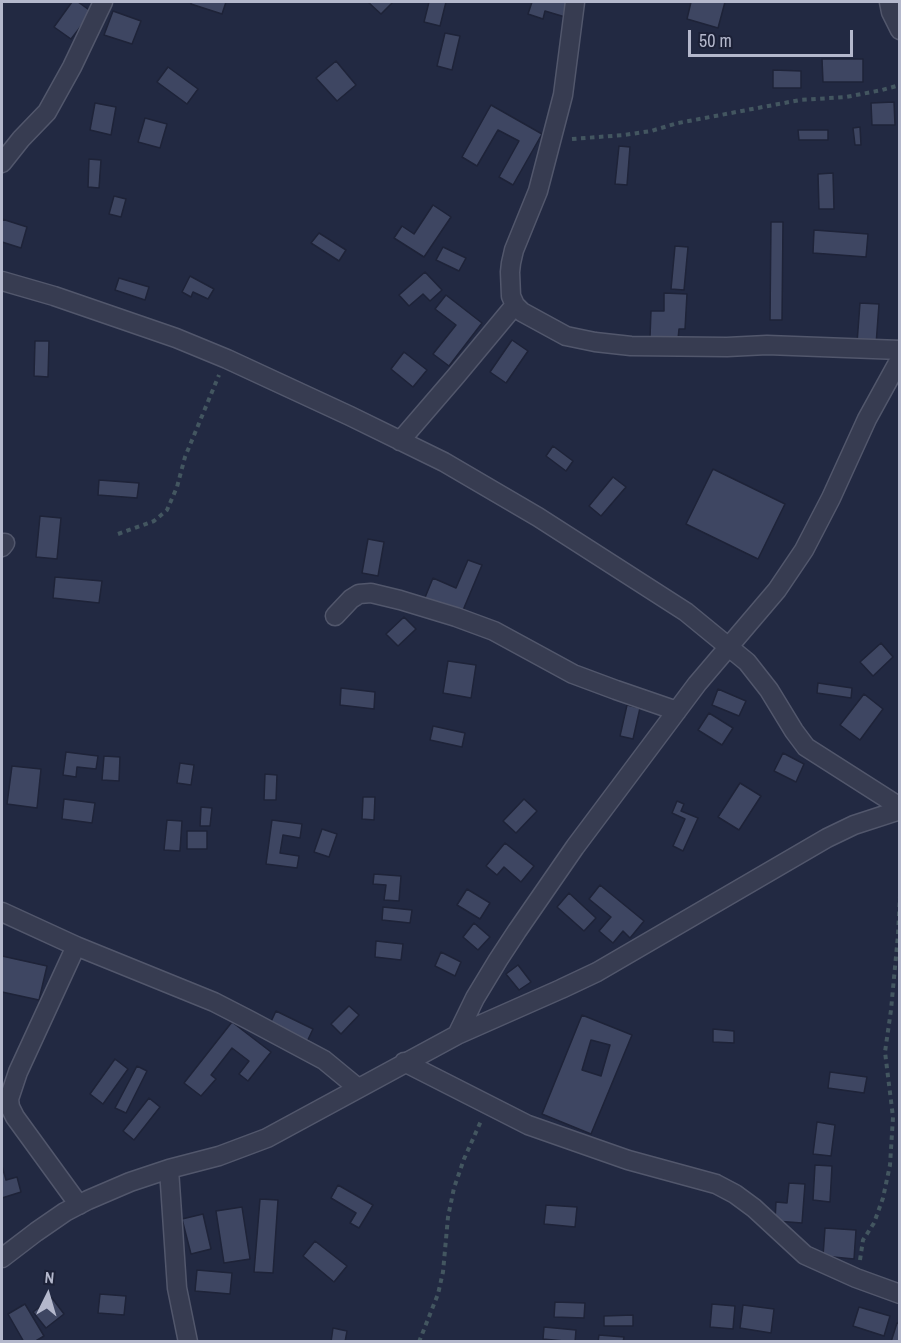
<!DOCTYPE html>
<style>
body{margin:0}
#map{position:relative;width:901px;height:1343px;overflow:hidden;background:#222942;font-family:"Archivo Narrow",sans-serif}
canvas{display:block}
.frame{position:absolute;inset:0;border:3px solid #b4b8cc;pointer-events:none}
.north{position:absolute;left:18px;top:1265px;width:60px;height:60px;-webkit-text-stroke:4px #1c2137;paint-order:stroke;rotate:5deg;font-size:16px;font-weight:700;line-height:24px;text-align:center;color:#b4b8cc}
.north::after{content:'';display:block;margin:auto;width:21px;height:27px;background:#b4b8cc;clip-path:polygon(50% 0,100% 100%,50% 72%,0 100%)}
.scale{position:absolute;left:688px;top:30px;width:165px;height:27px;box-sizing:border-box;border:3px solid #b4b8cc;border-top:0;padding-left:8px;font-size:18px;line-height:21px;white-space:nowrap;color:#b4b8cc;-webkit-text-stroke:4px #1c2137;paint-order:stroke}
</style>
<div id="map">
<canvas width="901" height="1343"></canvas>
<div class="frame"></div>
<div class="north">N</div>
<div class="scale">50 m</div>
</div>
<script>
const c = document.querySelector('canvas').getContext('2d');
c.lineJoin = 'round';
function fillPath(path, color) { c.fillStyle = color; c.fill(path, 'evenodd'); }
const toPath = rows => new Path2D(rows.map(r => 'M' + r).join(''));
function trace(path, color, width, dash) { c.strokeStyle = color; c.lineWidth = width; c.lineCap = dash ? 'butt' : 'round'; c.setLineDash(dash || []); c.stroke(path); }
const building = toPath([
 [72,2,78,2,92,12,71,39,54,27,72,2],
 [191,2,226,2,222,14,191,4,191,2],
 [368,2,393,2,381,14,368,2],
 [429,2,446,2,440,26,424,22,429,2],
 [532,2,568,2,565,17,545,11,543,19,528,14,532,2],
 [691,2,725,2,718,28,687,19,691,2],
 [113,11,141,21,132,44,104,35,113,11],
 [445,33,460,36,452,70,437,66,445,33],
 [822,59,863,59,863,82,823,82,822,59],
 [336,61,356,85,337,101,316,78,336,61],
 [168,67,198,89,187,104,157,82,168,67],
 [773,70,801,71,801,88,773,88,773,70],
 [894,102,895,125,872,125,871,103,894,102],
 [95,103,116,107,111,135,90,130,95,103],
 [491,105,542,134,513,185,499,177,519,141,498,130,477,166,462,157,491,105],
 [145,118,167,124,160,148,138,142,145,118],
 [860,127,861,145,855,145,853,128,860,127],
 [798,130,828,130,828,140,799,140,798,130],
 [619,146,630,147,627,185,615,184,619,146],
 [89,159,101,160,99,188,88,187,89,159],
 [833,173,834,209,819,209,818,174,833,173],
 [114,196,126,199,121,217,109,214,114,196],
 [433,205,451,217,424,257,394,238,402,226,414,234,433,205],
 [2,219,27,227,21,248,2,242,2,219],
 [771,222,783,222,782,320,770,320,771,222],
 [814,230,868,234,866,257,813,253,814,230],
 [319,233,346,250,339,261,311,243,319,233],
 [675,246,688,247,684,290,671,289,675,246],
 [443,247,466,258,459,271,436,260,443,247],
 [425,272,442,290,430,301,423,294,409,306,399,295,425,272],
 [190,276,214,289,208,299,193,292,191,297,182,292,190,276],
 [119,278,149,287,145,300,115,290,119,278],
 [664,293,687,294,685,329,679,329,678,339,650,337,651,311,664,311,664,293],
 [446,295,482,323,449,366,433,354,456,325,435,309,446,295],
 [860,303,879,304,876,345,857,343,860,303],
 [512,340,528,351,506,383,490,372,512,340],
 [35,341,49,341,48,377,34,376,35,341],
 [404,352,427,370,413,387,391,369,404,352],
 [553,446,573,461,566,471,546,456,553,446],
 [713,469,785,504,758,559,686,524,713,469],
 [613,477,626,487,601,516,589,506,613,477],
 [99,480,139,483,137,498,98,495,99,480],
 [40,516,61,518,57,559,36,557,40,516],
 [368,539,384,542,378,576,362,573,368,539],
 [468,560,482,565,461,615,424,600,433,578,456,588,468,560],
 [55,577,102,581,99,603,53,598,55,577],
 [404,617,416,629,398,646,386,634,404,617],
 [881,643,893,657,873,676,860,662,881,643],
 [448,661,476,665,471,698,443,693,448,661],
 [818,683,852,688,851,698,817,693,818,683],
 [341,688,375,692,374,709,340,705,341,688],
 [718,689,746,701,739,716,712,705,718,689],
 [864,694,883,709,860,740,840,725,864,694],
 [627,705,640,708,633,739,620,736,627,705],
 [709,713,733,728,722,745,698,730,709,713],
 [433,726,465,733,462,747,430,740,433,726],
 [66,752,98,756,96,769,77,767,76,777,63,775,66,752],
 [783,753,804,764,796,782,774,771,783,753],
 [104,756,120,757,119,781,102,780,104,756],
 [180,763,194,765,191,785,177,783,180,763],
 [12,766,41,769,37,808,7,804,12,766],
 [265,774,277,775,276,800,264,800,265,774],
 [740,783,761,796,739,830,718,817,740,783],
 [363,797,375,797,374,820,362,819,363,797],
 [64,799,95,803,92,823,62,819,64,799],
 [524,799,537,811,516,833,503,821,524,799],
 [677,801,684,804,681,811,698,818,683,851,673,846,685,819,672,813,677,801],
 [201,807,212,808,210,826,200,826,201,807],
 [167,820,182,821,180,851,164,850,167,820],
 [272,820,302,824,300,838,283,835,280,853,299,856,297,868,266,864,272,820],
 [322,829,337,834,329,857,314,852,322,829],
 [187,831,207,831,207,849,187,849,187,831],
 [505,843,534,866,521,882,504,867,497,875,486,866,505,843],
 [374,874,401,876,399,901,384,900,386,885,373,884,374,874],
 [600,885,644,921,630,938,623,931,613,943,599,931,611,917,589,899,600,885],
 [467,889,490,903,480,919,457,905,467,889],
 [569,893,596,918,584,931,557,907,569,893],
 [383,907,412,910,410,923,382,920,383,907],
 [474,923,490,937,478,950,463,937,474,923],
 [376,941,403,944,401,960,375,957,376,941],
 [441,952,461,962,455,976,435,966,441,952],
 [2,956,47,966,39,1000,2,992,2,956],
 [518,965,531,982,519,990,506,974,518,965],
 [349,1006,359,1015,341,1034,331,1024,349,1006],
 [276,1011,313,1029,305,1046,268,1028,276,1011],
 [582,1015,632,1035,591,1134,542,1114,582,1015],
 [591,1040,610,1045,601,1076,582,1070,591,1040],
 [232,1022,271,1052,248,1081,239,1074,249,1061,232,1048,211,1075,216,1079,201,1096,184,1083,232,1022],
 [713,1029,734,1031,734,1043,713,1042,713,1029],
 [115,1059,128,1069,103,1104,90,1094,115,1059],
 [137,1066,147,1071,126,1113,115,1108,137,1066],
 [830,1072,867,1077,864,1093,828,1088,830,1072],
 [149,1098,160,1107,134,1140,123,1131,149,1098],
 [817,1122,835,1125,831,1156,813,1154,817,1122],
 [815,1165,832,1166,830,1202,813,1200,815,1165],
 [2,1166,6,1180,17,1177,21,1192,2,1198,2,1166],
 [789,1183,805,1184,802,1223,775,1221,776,1202,787,1203,789,1183],
 [338,1185,373,1205,359,1228,350,1223,356,1213,331,1198,338,1185],
 [260,1199,278,1200,273,1273,254,1272,260,1199],
 [546,1205,577,1207,575,1227,544,1224,546,1205],
 [242,1207,250,1259,224,1263,216,1211,242,1207],
 [203,1214,211,1249,191,1254,182,1219,203,1214],
 [825,1228,856,1230,854,1259,823,1256,825,1228],
 [315,1241,347,1266,334,1282,303,1256,315,1241],
 [197,1270,232,1273,230,1294,195,1291,197,1270],
 [100,1294,126,1296,124,1315,98,1313,100,1294],
 [52,1298,64,1314,46,1328,33,1312,52,1298],
 [555,1302,585,1303,584,1318,554,1317,555,1302],
 [25,1304,44,1336,34,1342,24,1342,8,1314,25,1304],
 [712,1304,735,1306,733,1329,710,1327,712,1304],
 [743,1305,774,1309,771,1333,740,1328,743,1305],
 [859,1307,890,1316,884,1336,853,1326,859,1307],
 [633,1315,633,1326,604,1326,604,1316,633,1315],
 [897,1323,900,1324,900,1342,891,1342,897,1323],
 [544,1327,576,1330,575,1342,543,1339,544,1327],
 [333,1328,347,1331,345,1342,331,1342,333,1328],
 [599,1335,624,1337,623,1342,598,1342,599,1335]
]);
fillPath(building, '#3e4662');
trace(building, '#1e2338', 1.5);
const street = toPath([
 [575,2,563,95,538,191,514,250,511,263,510,272,511,296,515,305,522,312,566,336,595,342,631,346,727,347,767,345,900,350],
 [889,2,891,12,900,30],
 [2,163,21,139,47,112,72,67,103,2],
 [2,281,54,296,176,338,227,359,350,416,444,462,538,517,686,612,747,662,769,690,794,731,806,747,900,807],
 [400,441,456,376,515,305],
 [2,547,5,543],
 [335,616,351,599,359,594,371,593,400,600,456,617,494,631,573,674,616,690,677,711],
 [2,912,76,946,214,1002,249,1020,324,1060,358,1088],
 [76,946,18,1072,9,1099,10,1107,15,1117,79,1205],
 [457,1035,475,998,498,960,517,931,575,847,697,684,777,590,804,550,831,498,867,419,900,359],
 [404,1062,528,1125,628,1160,716,1184,735,1194,754,1208,805,1255,856,1278,900,1294],
 [169,1169,177,1288,188,1342],
 [2,1258,36,1232,65,1212,88,1200,130,1182,169,1169,219,1156,267,1138,457,1035,561,989,597,972,827,838,854,825,900,810]
]);
trace(street, '#52576c', 21);
trace(toPath([
 [572,139,624,135,651,131,678,123,800,100,846,97,882,90,900,85],
 [118,534,154,521,167,510,177,487,185,457,219,375],
 [860,1260,863,1240,874,1223,883,1198,890,1165,893,1117,885,1052,891,1010,898,935,900,896],
 [419,1342,438,1294,443,1272,448,1217,454,1188,464,1159,481,1121]
]), '#435660', 4, [4.5, 4.5]);
trace(street, '#373c51', 18);
</script>
